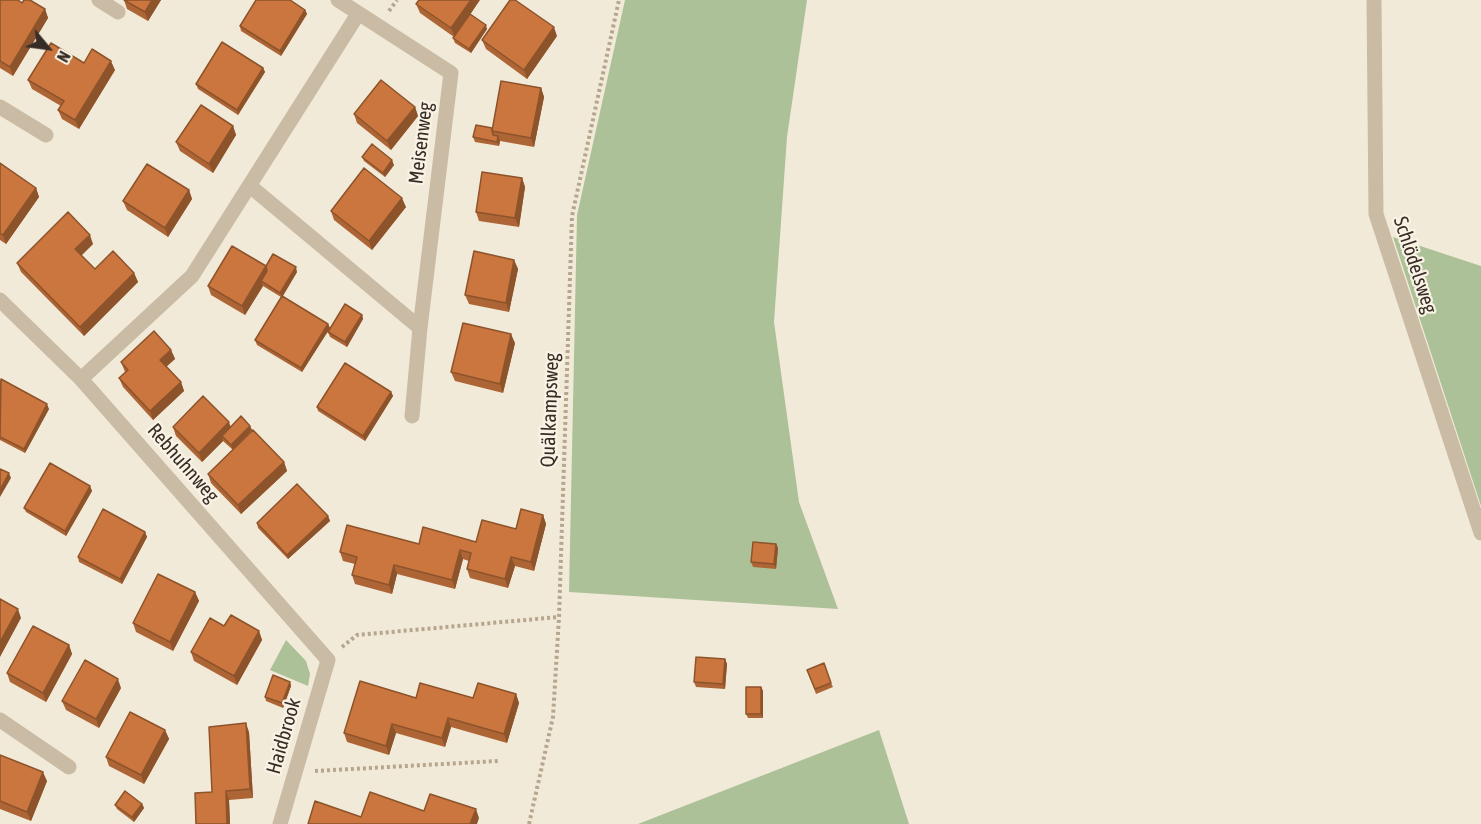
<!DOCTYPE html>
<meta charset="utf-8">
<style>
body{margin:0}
#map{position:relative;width:1481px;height:824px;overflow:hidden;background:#f2ead9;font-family:"Asap Condensed",sans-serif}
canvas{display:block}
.north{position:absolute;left:18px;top:18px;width:60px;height:60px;-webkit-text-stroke:4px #faf3e5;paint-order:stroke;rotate:119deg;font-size:16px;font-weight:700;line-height:24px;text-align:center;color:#362d26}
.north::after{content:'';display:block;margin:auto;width:21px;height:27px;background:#362d26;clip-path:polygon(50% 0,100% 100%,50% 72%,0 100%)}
</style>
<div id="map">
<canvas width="1481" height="824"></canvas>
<div class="north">N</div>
</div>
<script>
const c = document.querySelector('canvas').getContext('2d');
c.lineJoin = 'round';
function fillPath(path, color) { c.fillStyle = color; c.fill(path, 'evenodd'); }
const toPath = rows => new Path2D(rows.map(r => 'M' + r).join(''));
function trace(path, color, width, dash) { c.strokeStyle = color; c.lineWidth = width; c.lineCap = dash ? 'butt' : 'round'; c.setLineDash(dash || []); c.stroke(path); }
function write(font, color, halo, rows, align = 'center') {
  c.font = font + ' "Asap Condensed",sans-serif'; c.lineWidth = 4.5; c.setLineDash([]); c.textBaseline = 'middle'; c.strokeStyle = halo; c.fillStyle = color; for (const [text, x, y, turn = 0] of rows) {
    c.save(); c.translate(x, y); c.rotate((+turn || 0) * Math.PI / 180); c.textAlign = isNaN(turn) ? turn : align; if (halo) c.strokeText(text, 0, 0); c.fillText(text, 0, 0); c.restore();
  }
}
fillPath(toPath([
 [625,0,807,0,787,137,774,322,799,502,838,609,569,592,577,215],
 [1393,237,1481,266,1481,506],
 [286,640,306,661,310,674,308,686,270,670],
 [879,730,909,824,638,824]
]), '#adc198');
trace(toPath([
 [389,11,397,0],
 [342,647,357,635,559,617],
 [315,771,498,761],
 [529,824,553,717,559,617,572,216,619,0]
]), '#b6a68e', 4, [3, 3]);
trace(toPath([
 [99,0,118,12],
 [338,0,451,73,420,328,412,416],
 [1374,0,1376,214,1481,533],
 [0,107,46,135],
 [250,186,420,328],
 [0,300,81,379,328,660,280,824],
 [81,379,192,276,358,14],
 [0,720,69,767]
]), '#cabca4', 15);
fillPath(toPath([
 [0,0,22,3,45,9,48,18,13,76,0,68],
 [124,0,161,0,148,21,127,9],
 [416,4,470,14,487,29,471,53,455,43,453,38,454,37,420,13],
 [305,10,307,14,281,56,241,31,240,26],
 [557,36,527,79,486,49,482,40],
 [263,68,265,72,238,115,198,89,196,84],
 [115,70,79,129,62,119,58,110,61,106,32,89,28,80],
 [541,88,544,97,534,147,500,141,499,146,475,142,473,137,492,128],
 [415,107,418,116,391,150,357,123,354,114],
 [233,126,236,135,213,173,180,151,176,142],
 [362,157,394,165,385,177,364,161],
 [0,163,36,188,39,197,6,244,0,240],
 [522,178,525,187,519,227,479,221,476,212],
 [189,190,192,199,168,237,127,210,123,201],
 [406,207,372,250,334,220,331,211],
 [93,244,81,255,95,269,134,273,138,282,84,336,21,272,17,263],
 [514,260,518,269,509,312,469,304,465,295],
 [266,266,297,272,283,296,328,324,330,328,302,372,257,345,255,340,281,297,263,286,245,315,211,295,208,286],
 [362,315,363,319,347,347,330,337,328,332],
 [515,343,503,393,455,381,451,372],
 [171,350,175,359,166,366,181,382,184,391,153,420,123,387,119,378,125,372,121,362],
 [0,380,49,409,25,453,0,440],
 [391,392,393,396,365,441,318,411,317,407],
 [250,426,252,430,241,441,284,462,287,471,241,514,211,483,208,474,233,450,223,441,202,462,176,436,173,427],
 [90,486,92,491,66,536,26,512,24,508],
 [543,515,546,524,534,571,515,566,508,588,470,578,467,569,469,561,463,559,455,589,397,574,392,594,355,584,352,575,355,564,343,561,340,552,419,544,476,542,516,529],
 [328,516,330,521,288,559,258,528,257,523],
 [145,532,147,537,122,584,79,562,78,557],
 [776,544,778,548,776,569,753,567,751,562],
 [195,592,199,601,173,651,136,632,133,623],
 [224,626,259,631,262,640,237,685,194,661,191,652],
 [69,645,72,654,46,702,10,682,7,673],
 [725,659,727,664,725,689,696,687,694,682],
 [807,670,831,683,833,687,816,694],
 [290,682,291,686,283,708,266,701,265,697],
 [761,687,763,691,763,718,748,718,746,714],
 [121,688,99,728,66,710,62,701],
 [516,694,519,703,507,743,451,727,445,747,396,733,389,755,347,742,344,733,416,698,473,698],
 [165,730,169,739,144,784,109,766,106,757],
 [249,732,253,798,229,800,230,824,196,824,212,792],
 [0,755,47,781,31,821,0,809],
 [142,804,144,808,134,822,117,809,115,805]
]), '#ae6535');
fillPath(toPath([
 [152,0,161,0,148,21,145,12],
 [471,0,480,0,455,37,451,28],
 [45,9,48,18,13,76,10,67],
 [305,10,307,14,281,56,280,51],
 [486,25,487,29,471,53,469,49],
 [554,27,557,36,527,79,524,70],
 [111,61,115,70,79,129,75,120],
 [263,68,265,72,238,115,237,110],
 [541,88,544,97,534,147,531,138],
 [415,107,418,116,391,150,387,141],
 [233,126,236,135,213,173,209,164],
 [498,136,500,141,499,146,497,142],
 [392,160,394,165,385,177,383,173],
 [522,178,525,187,519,227,515,218],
 [36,188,39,197,6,244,3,235],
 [189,190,192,199,168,237,165,228],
 [402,198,406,207,372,250,369,241],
 [90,235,93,244,79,258,75,249],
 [514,260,518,269,509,312,506,303],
 [266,266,269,275,261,281,263,286,245,315,242,306],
 [296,267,297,272,282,297,280,293],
 [134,273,138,282,84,336,80,327],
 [362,315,363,319,347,347,345,342],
 [328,324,330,328,302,372,301,368],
 [511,334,515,343,503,393,500,384],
 [171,350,175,359,164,369,160,360],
 [181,382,184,391,153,420,150,411],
 [391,392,393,396,365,441,363,436],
 [47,404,49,409,25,453,24,449],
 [229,422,232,431,222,436,223,441,202,462,199,453],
 [250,426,252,430,233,450,231,445],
 [284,462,287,471,241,514,238,505],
 [9,473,11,478,0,497,0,490],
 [90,486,92,491,66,536,65,531],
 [543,515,546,524,534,571,531,562],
 [328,516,330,521,288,559,287,555],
 [145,532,147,537,122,584,120,579],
 [776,544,778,548,776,569,774,564],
 [460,550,463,559,455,589,452,580],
 [511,557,515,566,508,588,505,579],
 [394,565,397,574,392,594,389,585],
 [195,592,199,601,173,651,170,642],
 [18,609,21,618,0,657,0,642],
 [259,631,262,640,237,685,234,676],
 [69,645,72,654,46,702,43,693],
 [725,659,727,664,725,689,723,684],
 [118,679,121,688,99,728,96,719],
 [290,682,291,686,283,708,282,703],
 [761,687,763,691,763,718,761,714],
 [516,694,519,703,507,743,504,734],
 [448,718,451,727,445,747,442,738],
 [246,723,249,732,253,798,250,789],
 [392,724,396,733,389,755,386,746],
 [165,730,169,739,144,784,141,775],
 [43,772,47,781,31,821,27,812],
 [226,791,229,800,230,824,227,824],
 [142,804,144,808,134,822,132,817],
 [476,809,479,818,477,824,470,824]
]), '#8d532b');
const building = toPath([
 [0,0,18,0,22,3,24,0,30,0,45,9,10,67,0,61,0,0],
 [124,0,152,0,145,12,124,0],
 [256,0,290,0,305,10,280,51,240,26,256,0],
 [419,0,471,0,451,28,416,4,419,0],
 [510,0,515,0,554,27,524,70,482,40,510,0],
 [470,14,486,25,469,49,453,38,470,14],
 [222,42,263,68,237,110,196,84,222,42],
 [51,43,84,63,92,49,111,61,75,120,58,110,64,101,28,80,51,43],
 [381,80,415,107,387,141,354,114,381,80],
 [501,81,541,88,531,138,492,131,501,81],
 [201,105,233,126,209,164,176,142,201,105],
 [476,125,492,128,492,131,493,135,498,136,497,142,473,137,476,125],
 [372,144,392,160,383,173,362,157,372,144],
 [0,163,36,188,3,235,0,233,0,163],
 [147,164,189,190,165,228,123,201,147,164],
 [364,168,402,198,369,241,331,211,364,168],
 [482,172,522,178,515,218,476,212,482,172],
 [68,212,90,235,75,249,95,269,113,251,134,273,80,327,17,263,68,212],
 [232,246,266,266,242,306,208,286,232,246],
 [474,251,514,260,506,303,465,295,474,251],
 [273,254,296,267,280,293,261,281,267,271,266,266,273,254],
 [282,296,328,324,301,368,255,340,282,296],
 [345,304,362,315,345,342,328,332,345,304],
 [463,323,511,334,500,384,451,372,463,323],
 [154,331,171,350,160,360,181,382,150,411,119,378,128,370,121,362,154,331],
 [345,363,391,392,363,436,317,407,345,363],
 [1,379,47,404,24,449,0,437,1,379],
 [203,396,229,422,199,453,173,427,203,396],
 [241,416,250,426,231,445,222,436,241,416],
 [253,430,284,462,238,505,208,474,253,430],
 [50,463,90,486,65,531,24,508,50,463],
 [0,469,9,473,0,490,0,469],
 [297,484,328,516,287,555,257,523,297,484],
 [103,509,145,532,120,579,78,557,103,509],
 [521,509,543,515,531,562,511,557,505,579,467,569,471,553,460,550,452,580,394,565,389,585,352,575,357,557,340,552,347,525,419,544,423,527,476,542,482,520,516,529,521,509],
 [753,542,776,544,774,564,751,562,753,542],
 [158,574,195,592,170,642,133,623,158,574],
 [0,599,18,609,0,642,0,599],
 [231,615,259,631,234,676,191,652,210,618,224,626,231,615],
 [33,626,69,645,43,693,7,673,33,626],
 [696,657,725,659,723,684,694,682,696,657],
 [85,660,118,679,96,719,62,701,85,660],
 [824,663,831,683,815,689,807,670,824,663],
 [273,675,290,682,282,703,265,697,273,675],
 [360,681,416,698,420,683,473,698,478,683,516,694,504,734,448,718,442,738,392,724,386,746,344,733,360,681],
 [746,687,761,687,761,714,746,714,746,687],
 [130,712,165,730,141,775,106,757,130,712],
 [246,723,250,789,226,791,227,824,196,824,195,793,212,792,209,727,246,723],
 [0,755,43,772,27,812,0,801,0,755],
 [125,791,142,804,132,817,115,805,125,791],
 [370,792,424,811,430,794,476,809,470,824,308,824,315,801,361,817,370,792]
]);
fillPath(building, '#ca763e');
trace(building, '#8d532b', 1.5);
write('20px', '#362d26', '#faf3e5', [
 ["Meisenweg",421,143,-83],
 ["Schlödelsweg",1415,265,72],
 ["Quälkampsweg",550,410,-88],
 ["Rebhuhnweg",183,463,49],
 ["Haidbrook",284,736,-74]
]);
</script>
